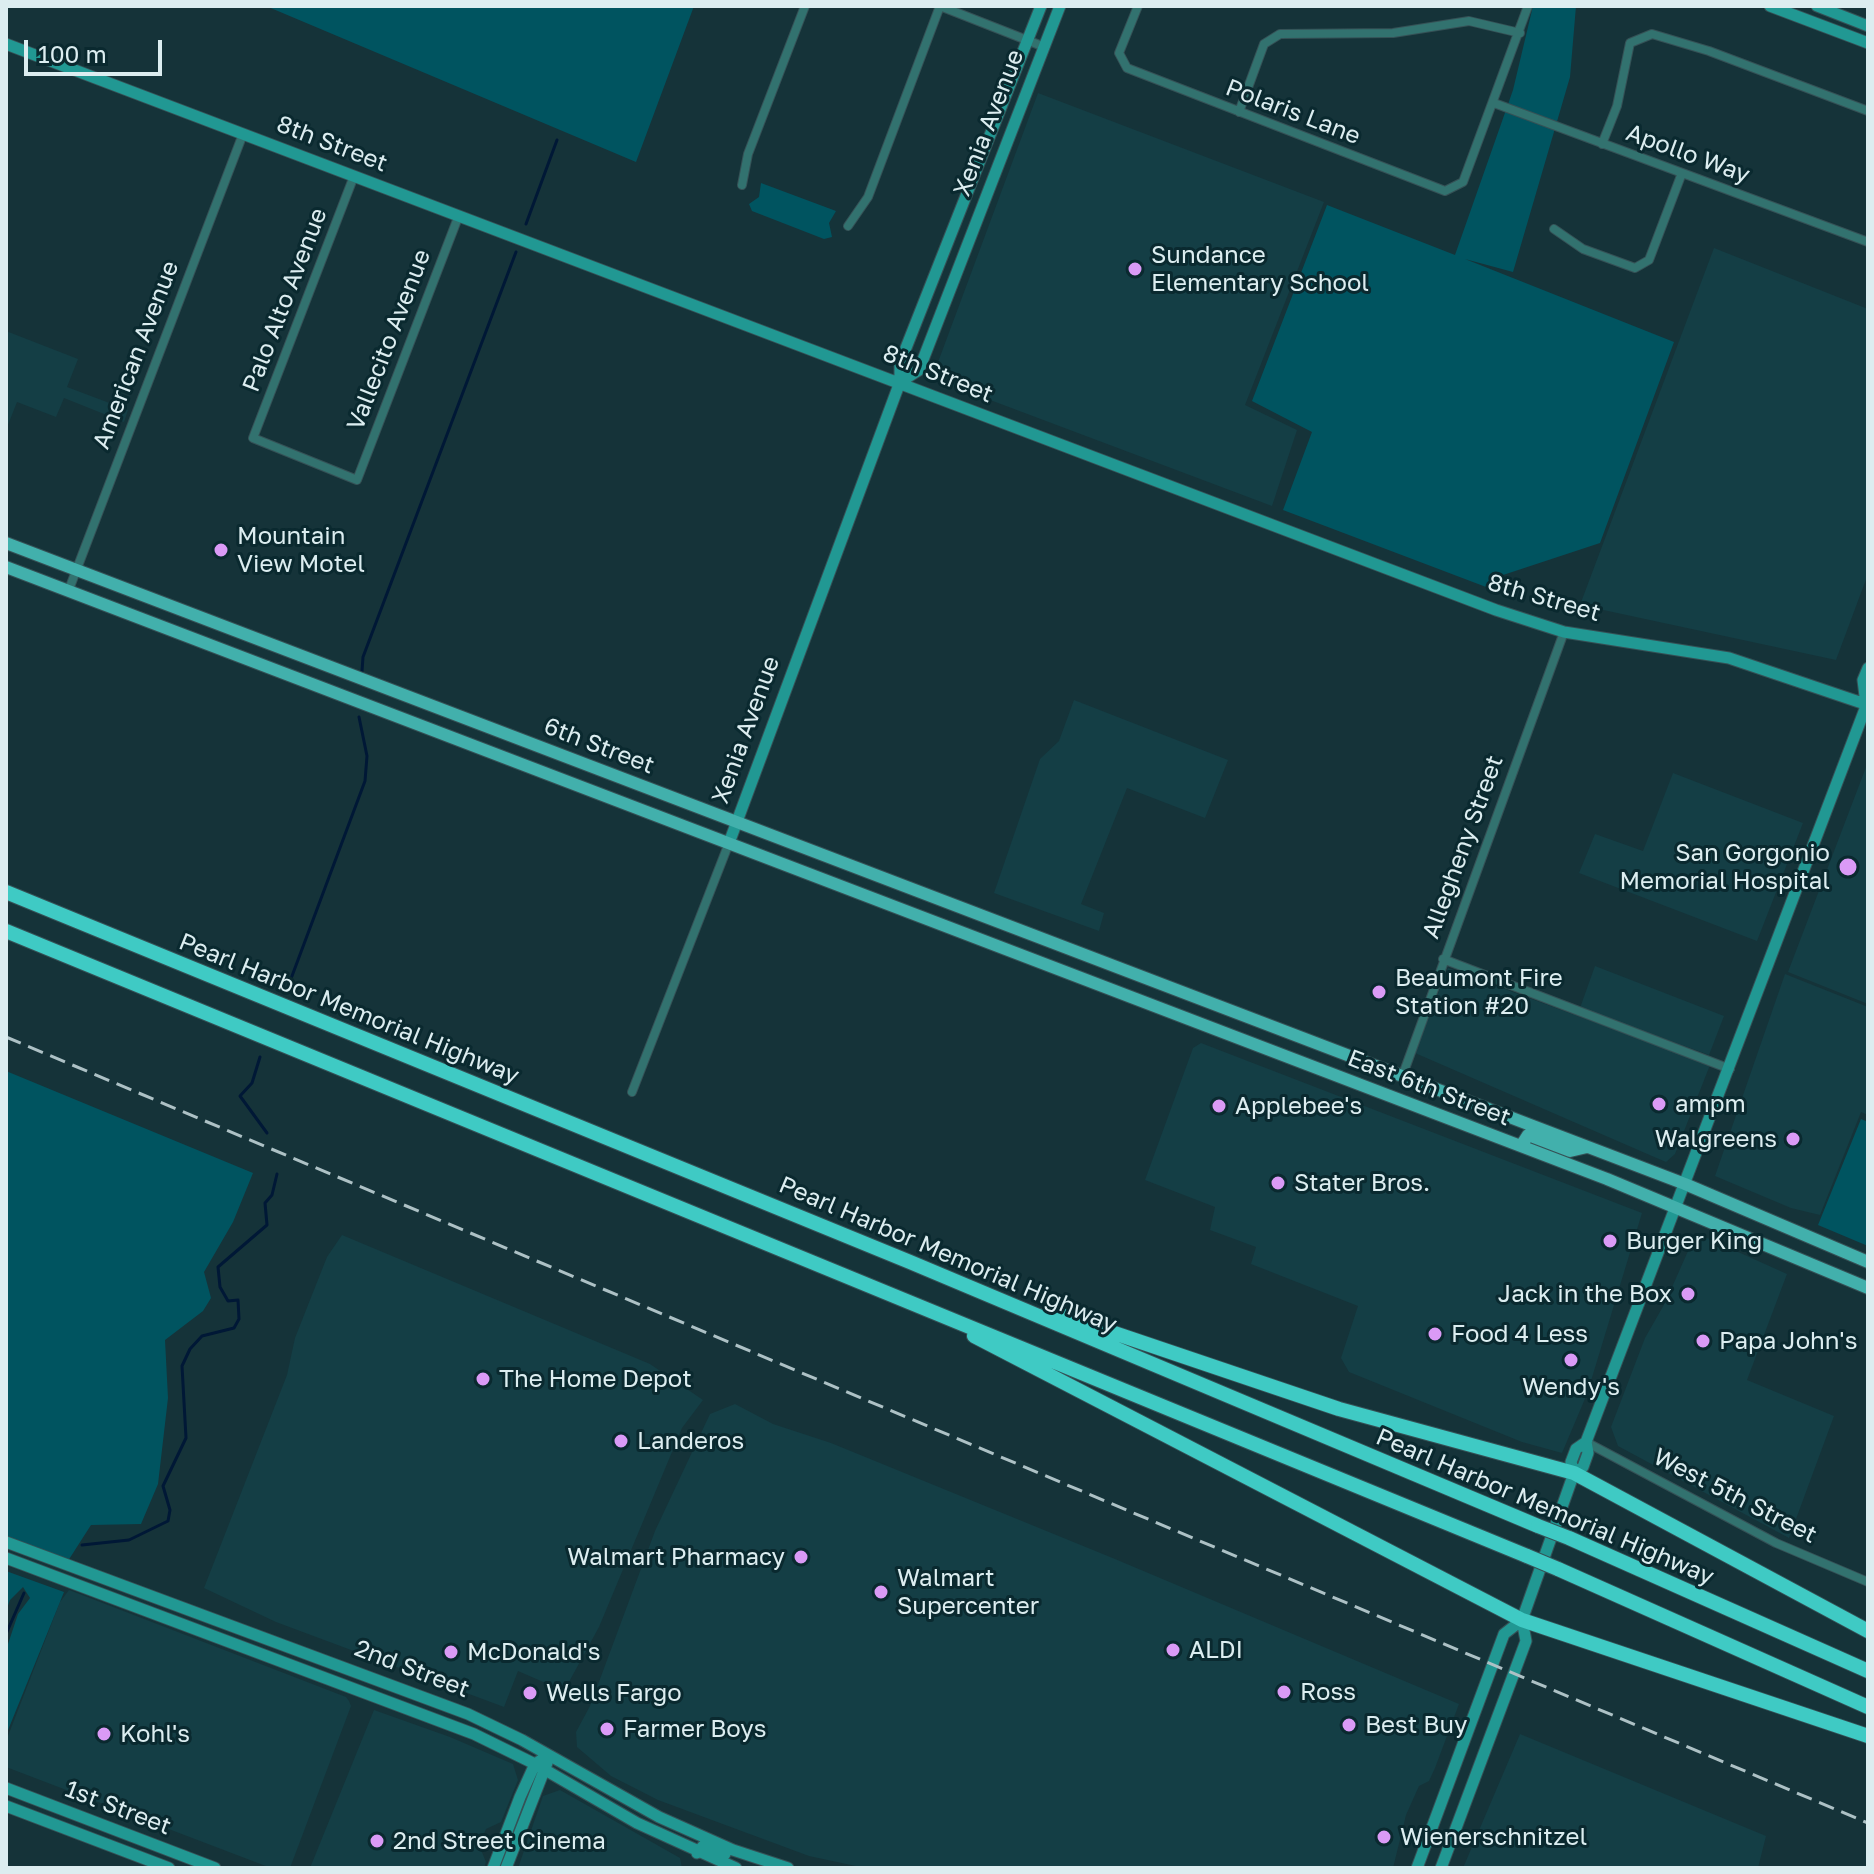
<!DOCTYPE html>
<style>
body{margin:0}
#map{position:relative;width:1874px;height:1874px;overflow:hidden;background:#153339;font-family:"Golos Text",sans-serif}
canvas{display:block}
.frame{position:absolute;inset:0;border:8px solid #dcedf0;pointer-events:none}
.scale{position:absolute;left:24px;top:40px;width:138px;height:36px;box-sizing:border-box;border:4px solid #dcedf0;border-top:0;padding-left:10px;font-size:24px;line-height:28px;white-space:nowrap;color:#dcedf0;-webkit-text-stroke:6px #0a292f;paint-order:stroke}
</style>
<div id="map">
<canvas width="1874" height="1874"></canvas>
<div class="frame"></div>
<div class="scale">100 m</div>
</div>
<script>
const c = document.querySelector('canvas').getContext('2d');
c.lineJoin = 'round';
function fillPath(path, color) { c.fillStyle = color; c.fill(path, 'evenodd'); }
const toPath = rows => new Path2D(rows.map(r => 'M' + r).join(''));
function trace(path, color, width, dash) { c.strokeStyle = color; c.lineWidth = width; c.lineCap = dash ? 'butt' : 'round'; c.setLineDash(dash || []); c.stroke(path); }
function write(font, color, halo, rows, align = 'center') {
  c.font = font + ' "Golos Text",sans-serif'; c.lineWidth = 6; c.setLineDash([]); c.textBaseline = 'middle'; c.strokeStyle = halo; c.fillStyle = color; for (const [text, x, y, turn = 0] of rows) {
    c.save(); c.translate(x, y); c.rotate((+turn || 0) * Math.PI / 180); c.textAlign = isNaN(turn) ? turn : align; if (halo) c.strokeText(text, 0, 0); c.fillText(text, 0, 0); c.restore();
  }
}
fillPath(toPath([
 [1038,93,1324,202,1245,405,1297,430,1272,506,937,380,934,373],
 [1714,248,1868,309,1868,574,1836,660,1580,605],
 [6,331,78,359,67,387,128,410,124,422,64,398,56,417,17,402,6,430],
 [1074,700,1228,760,1205,818,1127,788,1081,904,1104,913,1099,931,994,893,1040,759,1059,741],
 [1868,762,1868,1004,1788,972],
 [1673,773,1803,823,1757,941,1579,873,1595,834,1643,851],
 [1595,966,1724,1016,1709,1055,1580,1008],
 [1448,968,1710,1065,1675,1154,1666,1162,1652,1156,1415,1053],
 [1785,974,1868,1007,1868,1115,1861,1112,1820,1215,1791,1208,1715,1176],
 [1201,1043,1642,1213,1587,1394,1562,1453,1522,1442,1349,1372,1341,1358,1358,1306,1251,1264,1256,1247,1210,1230,1215,1207,1145,1180,1193,1048],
 [1696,1233,1787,1274,1747,1380,1834,1416,1789,1538,1618,1446,1611,1427,1645,1338,1665,1303],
 [342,1235,650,1364,703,1400,682,1428,599,1627,564,1691,518,1671,504,1707,276,1622,204,1588,287,1375,295,1338,327,1257],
 [735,1404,773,1424,831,1443,1115,1559,1459,1704,1435,1768,1429,1781,1419,1786,1406,1815,1393,1868,865,1868,809,1856,658,1800,611,1776,577,1747,576,1732,590,1706,655,1531,710,1414],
 [69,1590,346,1697,349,1701,351,1706,290,1868,271,1868,6,1767,6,1741,60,1602],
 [374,1710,450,1737,513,1764,518,1780,501,1822,486,1829,479,1845,486,1862,484,1868,310,1868],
 [1520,1734,1766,1836,1758,1868,1463,1868],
 [560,1790,680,1858,682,1868,518,1868,543,1796]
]), '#143e45');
fillPath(toPath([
 [266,6,694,6,636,162],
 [1533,6,1576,6,1570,77,1513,272,1465,259,1674,342,1600,543,1500,576,1494,590,1283,510,1312,432,1252,401,1327,205,1455,255,1513,90],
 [761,183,836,211,829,223,832,237,824,239,752,211,749,204,759,197],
 [6,1071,253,1173,233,1222,204,1272,211,1298,203,1311,165,1340,168,1398,158,1484,141,1524,91,1525,66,1564,6,1541],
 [1861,1119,1868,1122,1868,1246,1818,1225],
 [6,1571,64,1592,6,1735,6,1650,18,1614,30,1598,23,1587,10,1600,6,1611]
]), '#005460');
trace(toPath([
 [526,224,557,140],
 [362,671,363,657,516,252],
 [289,984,365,781,367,756,359,717],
 [260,1057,252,1083,240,1096,267,1133],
 [82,1545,129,1540,168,1521,170,1510,163,1486,186,1438,182,1366,190,1349,202,1336,234,1328,239,1319,238,1300,228,1301,220,1287,218,1267,267,1225,265,1203,272,1195,277,1174],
 [6,1634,24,1593]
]), '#001836', 3);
const street = toPath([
 [1138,6,1119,53,1127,68,1445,191,1463,182,1528,6],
 [1494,103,1868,242],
 [1239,112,1264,44,1280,34,1393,33,1469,21,1520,33],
 [1602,144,1617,106,1630,43,1652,34,1709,51,1868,111],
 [354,176,253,438,357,480,459,215],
 [742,185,748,154,805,6],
 [848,226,868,197,940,6,1042,46],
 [1554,229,1583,249,1635,268,1649,260,1682,173],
 [68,592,243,134],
 [1443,959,1730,1069],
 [1402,1077,1564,632],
 [632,1092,729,843],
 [1586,1442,1776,1543,1868,1582]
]);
const secondary = toPath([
 [1770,6,1868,43],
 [1817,6,1868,26],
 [6,44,1496,610,1564,632,1729,658,1868,705],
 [900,382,919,370,1060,6],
 [1866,704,1863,680,1868,668],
 [729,843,900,382,900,363,1041,6],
 [1574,1473,1571,1462,1576,1449,1586,1442],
 [6,1542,468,1714,522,1740,659,1817,733,1850,788,1868],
 [6,1558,474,1734,535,1764,637,1823,736,1868],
 [6,1788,215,1868],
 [6,1806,169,1868],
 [697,1853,703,1846,725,1854],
 [493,1868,520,1797,535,1764,541,1760],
 [506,1868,547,1763],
 [1417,1868,1504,1634,1522,1620],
 [1441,1868,1526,1641,1522,1620,1574,1473,1583,1467,1588,1453,1586,1442,1868,701]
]);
const primary = toPath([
 [6,543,1685,1184,1868,1262],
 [6,567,1607,1179,1868,1288],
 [1521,1146,1528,1135,1570,1151,1587,1147]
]);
const highway = toPath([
 [6,892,910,1262,1538,1526],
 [6,931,1527,1556],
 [1049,1311,1339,1409,1574,1473,1868,1631],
 [974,1336,1522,1620,1868,1736],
 [1569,1538,1868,1671],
 [1558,1569,1868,1707]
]);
trace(street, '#355156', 10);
trace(secondary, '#355156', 13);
trace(primary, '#355156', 14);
trace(highway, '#355156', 16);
trace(street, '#32726f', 8);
trace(secondary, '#219893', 11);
trace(primary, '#42b0ac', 12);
trace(highway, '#3fcac4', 14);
trace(toPath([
 [6,1037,1868,1823]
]), '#adc1c5', 3, [16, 8]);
const highwayBridge = toPath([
 [1538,1526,1569,1538],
 [1527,1556,1558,1569]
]);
trace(highwayBridge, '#355156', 16, []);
trace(highwayBridge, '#3fcac4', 14);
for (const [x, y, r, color] of [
 [1135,269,8,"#da9af6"],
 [221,550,8,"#da9af6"],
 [1848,867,10,"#da9af6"],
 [1379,992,8,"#da9af6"],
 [1659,1104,8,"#da9af6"],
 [1219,1106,8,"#da9af6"],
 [1793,1139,8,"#da9af6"],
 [1278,1183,8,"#da9af6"],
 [1610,1241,8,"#da9af6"],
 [1688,1294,8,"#da9af6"],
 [1435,1334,8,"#da9af6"],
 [1703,1341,8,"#da9af6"],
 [1571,1360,8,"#da9af6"],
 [483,1379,8,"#da9af6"],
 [621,1441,8,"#da9af6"],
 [801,1557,8,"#da9af6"],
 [881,1592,8,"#da9af6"],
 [1173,1650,8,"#da9af6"],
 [451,1652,8,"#da9af6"],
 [1284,1692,8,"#da9af6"],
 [530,1693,8,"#da9af6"],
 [1349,1725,8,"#da9af6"],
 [607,1729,8,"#da9af6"],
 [104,1734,8,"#da9af6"],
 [1384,1837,8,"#da9af6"],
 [377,1841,8,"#da9af6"]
]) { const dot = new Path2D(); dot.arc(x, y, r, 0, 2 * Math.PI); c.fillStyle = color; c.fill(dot); trace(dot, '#0a292f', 3); }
write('24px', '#dcedf0', '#0a292f', [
 ["Polaris Lane",1293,112,21],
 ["Xenia Avenue",989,123,-69],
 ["8th Street",332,144,21],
 ["Apollo Way",1688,154,20],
 ["Palo Alto Avenue",285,300,-69],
 ["Vallecito Avenue",389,340,-69],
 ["American Avenue",136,355,-69],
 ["8th Street",938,374,22],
 ["8th Street",1544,598,16],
 ["Xenia Avenue",746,730,-70],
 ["6th Street",599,746,21],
 ["Allegheny Street",1463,847,-70],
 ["Pearl Harbor Memorial Highway",349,1009,22],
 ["East 6th Street",1429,1088,21],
 ["Pearl Harbor Memorial Highway",948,1255,23],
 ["West 5th Street",1735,1496,27],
 ["Pearl Harbor Memorial Highway",1545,1507,23],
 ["2nd Street",412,1669,21],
 ["1st Street",118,1808,21]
]);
write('24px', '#dcedf0', '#0a292f', [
 ["Sundance",1151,255],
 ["Elementary School",1151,283],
 ["Mountain",237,536],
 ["View Motel",237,564],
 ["San Gorgonio",1830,853,"right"],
 ["Memorial Hospital",1830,881,"right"],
 ["Beaumont Fire",1395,978],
 ["Station #20",1395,1006],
 ["ampm",1675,1104],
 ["Applebee's",1235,1106],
 ["Walgreens",1777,1139,"right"],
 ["Stater Bros.",1294,1183],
 ["Burger King",1626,1241],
 ["Jack in the Box",1672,1294,"right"],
 ["Food 4 Less",1451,1334],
 ["Papa John's",1719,1341],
 ["The Home Depot",499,1379],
 ["Wendy's",1571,1387,"center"],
 ["Landeros",637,1441],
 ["Walmart Pharmacy",785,1557,"right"],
 ["Walmart",897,1578],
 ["Supercenter",897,1606],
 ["ALDI",1189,1650],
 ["McDonald's",467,1652],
 ["Ross",1300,1692],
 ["Wells Fargo",546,1693],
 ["Best Buy",1365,1725],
 ["Farmer Boys",623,1729],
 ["Kohl's",120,1734],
 ["Wienerschnitzel",1400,1837],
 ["2nd Street Cinema",393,1841]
], 'left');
</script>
